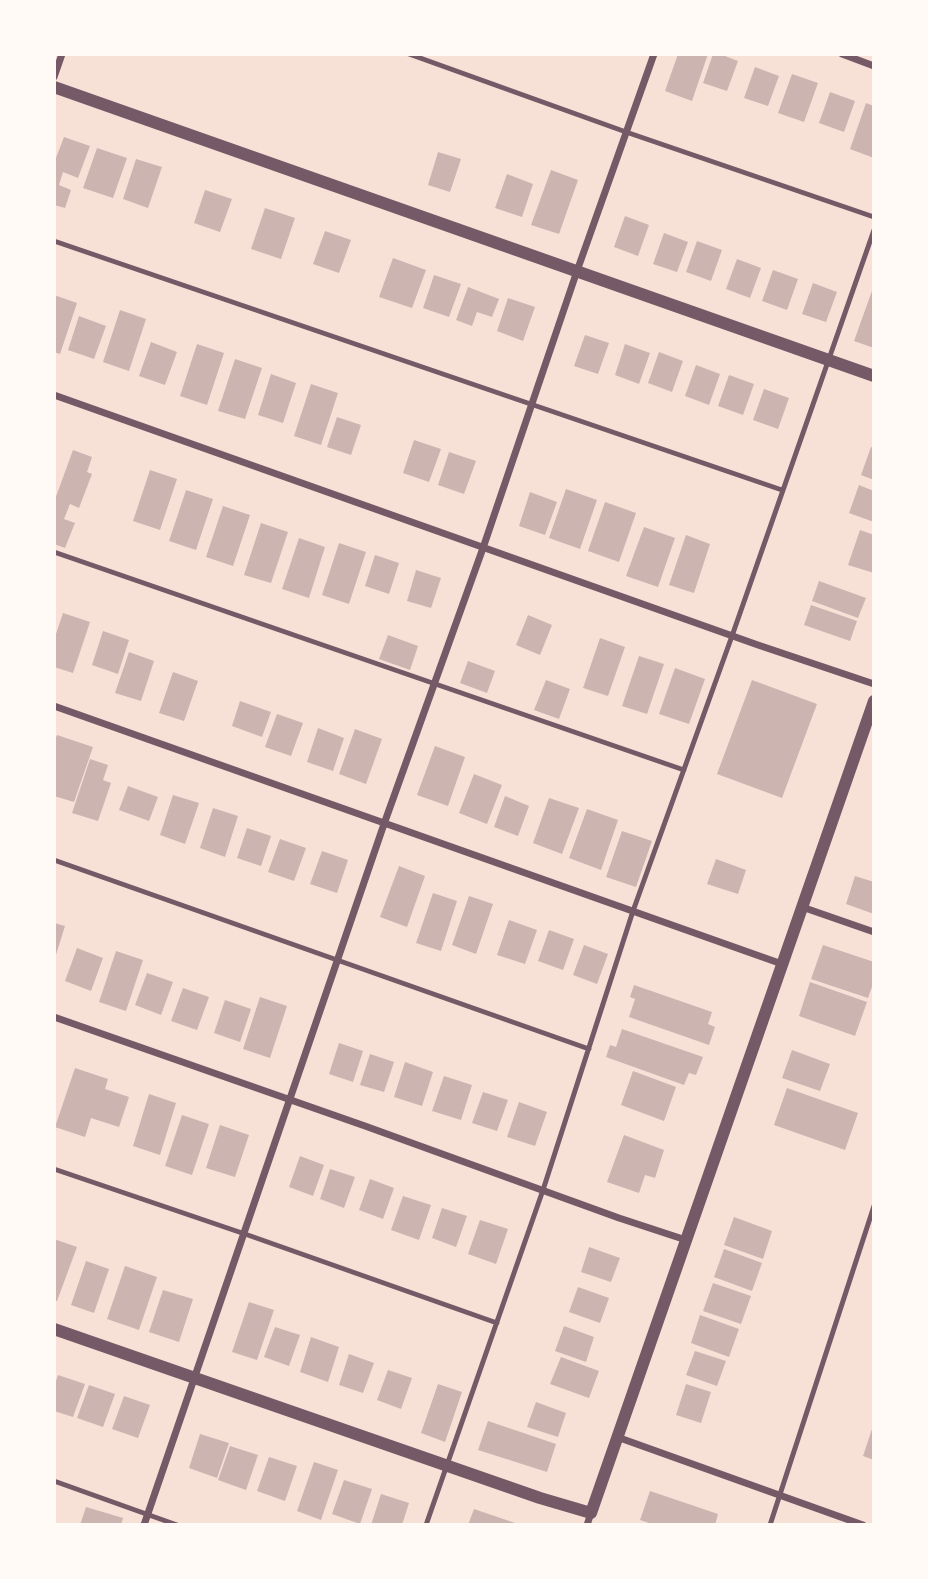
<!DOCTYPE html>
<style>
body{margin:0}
#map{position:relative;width:928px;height:1579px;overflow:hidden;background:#f7e1d7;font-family:Georgia,serif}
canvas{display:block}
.frame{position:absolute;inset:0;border:56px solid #fffaf5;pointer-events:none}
</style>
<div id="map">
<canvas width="928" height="1579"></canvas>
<div class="frame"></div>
</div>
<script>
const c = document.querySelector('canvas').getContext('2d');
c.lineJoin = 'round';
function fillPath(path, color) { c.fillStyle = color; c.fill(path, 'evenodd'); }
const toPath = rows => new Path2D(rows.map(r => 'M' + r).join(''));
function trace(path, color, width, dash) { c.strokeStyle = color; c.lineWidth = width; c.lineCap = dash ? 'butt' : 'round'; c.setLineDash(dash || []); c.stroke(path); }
fillPath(toPath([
 [678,54,708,54,692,101,665,91],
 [713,54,720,54,738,61,727,91,703,83],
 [755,67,779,76,768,106,744,98],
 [792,74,818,83,804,122,778,113],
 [830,92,855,101,844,132,819,123],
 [866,103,874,106,874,158,850,149],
 [64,137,90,146,78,178,63,172,59,185,71,190,65,208,54,205,54,163],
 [97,148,127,158,113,198,83,188],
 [438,152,461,159,450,192,428,185],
 [136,159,162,167,148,208,123,199],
 [551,170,578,180,559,234,531,225],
 [507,174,533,184,522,217,495,208],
 [205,190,232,199,220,232,194,223],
 [265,208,295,218,281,259,251,249],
 [625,216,649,225,638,256,614,247],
 [325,231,351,240,339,273,313,264],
 [664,233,688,242,677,272,653,264],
 [697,241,722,250,711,281,686,272],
 [393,258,426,270,412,308,379,297],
 [737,259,761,268,750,298,726,289],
 [773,270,798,279,787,310,762,301],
 [434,275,461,284,449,317,423,308],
 [813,283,837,292,826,322,802,314],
 [468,287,499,299,492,317,477,312,472,326,456,320],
 [873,288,874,288,874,348,854,341],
 [54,295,77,303,60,354,54,352],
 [508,298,535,307,523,341,497,331],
 [120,310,146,319,129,371,103,362],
 [79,316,106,326,94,359,68,350],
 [585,335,609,343,598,374,574,366],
 [151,342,177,352,165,385,139,376],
 [197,344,224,353,207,405,180,396],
 [625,344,650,353,639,384,615,375],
 [659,352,683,361,672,392,648,383],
 [235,359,262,368,245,419,218,411],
 [696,365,720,374,709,405,685,396],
 [271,374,296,383,283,423,258,415],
 [729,375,754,384,743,415,718,406],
 [311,384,338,393,321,445,294,436],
 [764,389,789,398,778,429,753,420],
 [337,417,361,425,351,455,327,447],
 [414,440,441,449,429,482,403,473],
 [871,447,874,448,874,480,861,475],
 [73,450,92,457,87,472,92,474,79,508,70,504,64,519,75,523,65,548,54,544,54,502],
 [449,452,476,461,464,494,438,485],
 [150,470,177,479,160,530,133,521],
 [859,485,874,491,874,522,849,513],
 [566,489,597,500,580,549,549,538],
 [186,490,213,499,196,550,169,541],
 [530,492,557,502,545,535,519,526],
 [605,502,636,513,619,562,588,551],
 [223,506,250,515,233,566,206,557],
 [261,523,288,532,271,583,244,575],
 [644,527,675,538,658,587,626,576],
 [860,530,874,535,874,573,848,565],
 [686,535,710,544,694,593,669,585],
 [299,538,325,547,309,598,282,589],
 [339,543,366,552,349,604,322,595],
 [375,555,399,563,389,594,365,586],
 [416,570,441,578,431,608,407,601],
 [819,581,866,598,858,618,812,601],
 [811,605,857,621,850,641,804,625],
 [63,613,90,622,73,673,54,667,54,640],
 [528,615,552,625,540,655,516,645],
 [103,631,129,640,118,674,92,665],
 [388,635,418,646,410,670,379,659],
 [600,638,625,647,608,696,583,688],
 [129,652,154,661,141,701,115,693],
 [639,656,664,664,647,714,622,706],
 [468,661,495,671,487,693,460,683],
 [675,668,705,679,689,724,659,714],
 [173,672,198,681,184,721,159,713],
 [546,680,570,689,559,719,534,710],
 [752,680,817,704,782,798,717,774],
 [240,701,271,712,262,737,232,726],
 [277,714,303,723,291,756,265,747],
 [318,728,344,738,333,771,307,762],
 [355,729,382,739,366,784,339,774],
 [57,735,93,747,74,802,54,796,54,742],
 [435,746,465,757,448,806,417,795],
 [90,759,108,765,103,780,111,783,98,821,72,813],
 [474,774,502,785,487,824,459,813],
 [128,786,158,797,149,821,119,810],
 [173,795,199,803,185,844,160,835],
 [505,796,529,806,518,836,494,827],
 [549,798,579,808,562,854,533,843],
 [213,808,238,816,225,857,200,848],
 [587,809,618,820,601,870,569,858],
 [247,828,271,836,261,866,237,858],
 [622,831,652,841,636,887,606,877],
 [280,839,306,848,294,881,268,872],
 [322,851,348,860,337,893,310,884],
 [716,859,746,870,738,894,707,884],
 [399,866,425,876,407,927,380,917],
 [855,876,874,882,874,914,846,904],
 [433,893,457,901,441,951,416,943],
 [469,896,493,904,476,954,452,945],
 [509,920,537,930,525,964,497,955],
 [54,923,65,926,55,958,54,958],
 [549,930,574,939,563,970,538,961],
 [584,945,608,954,597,984,573,975],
 [823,945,874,962,874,981,868,998,811,979],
 [77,948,103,958,91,991,65,981],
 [116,951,143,960,126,1011,99,1002],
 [147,973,173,982,161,1015,135,1005],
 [810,982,867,1002,855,1036,799,1016],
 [634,985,712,1012,708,1024,715,1027,709,1045,629,1017,635,999,630,997],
 [183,988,209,997,197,1030,171,1021],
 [260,997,287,1006,270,1058,243,1049],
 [225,1000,251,1009,240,1042,214,1033],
 [622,1029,703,1057,696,1075,689,1073,684,1085,606,1057,610,1045,616,1047],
 [339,1043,363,1051,353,1082,329,1074],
 [792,1050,830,1064,820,1091,782,1078],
 [370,1054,394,1062,384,1092,360,1085],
 [405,1062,433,1072,422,1106,394,1097],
 [75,1068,108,1079,105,1089,129,1097,119,1127,91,1118,85,1137,55,1127],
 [633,1071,676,1087,664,1121,621,1105],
 [444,1076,472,1085,461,1120,432,1111],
 [787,1088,858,1113,845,1150,774,1125],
 [483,1092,508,1100,497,1131,472,1123],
 [149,1094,176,1103,160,1155,133,1146],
 [519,1102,547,1112,535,1146,507,1137],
 [182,1115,209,1124,192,1175,165,1166],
 [220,1125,249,1135,235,1177,206,1168],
 [624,1135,664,1150,655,1178,645,1175,639,1193,607,1182],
 [300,1156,324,1165,313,1196,289,1187],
 [330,1169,355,1177,344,1208,320,1199],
 [370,1179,394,1188,383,1219,359,1210],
 [403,1196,431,1205,419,1240,391,1230],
 [442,1208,467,1216,456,1247,432,1238],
 [734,1217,772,1231,763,1259,724,1245],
 [480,1220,508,1229,496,1264,468,1254],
 [54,1239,77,1247,57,1301,54,1301],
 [589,1247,620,1258,611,1282,581,1272],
 [724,1249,762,1263,752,1291,714,1277],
 [86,1261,109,1269,94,1313,71,1305],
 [125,1266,157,1277,139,1330,107,1319],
 [713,1283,751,1296,741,1324,703,1311],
 [578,1287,609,1298,600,1323,569,1312],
 [163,1290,193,1299,179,1342,149,1332],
 [249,1302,274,1310,257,1360,232,1352],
 [700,1315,739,1329,729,1357,691,1343],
 [564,1326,594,1337,586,1362,555,1351],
 [275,1327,300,1335,289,1366,264,1357],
 [311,1337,339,1347,328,1382,300,1372],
 [695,1351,726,1361,717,1386,686,1375],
 [349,1354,374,1363,363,1393,339,1385],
 [561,1357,599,1371,589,1398,550,1384],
 [388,1370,412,1378,401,1409,377,1400],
 [58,1375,85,1384,73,1417,54,1411,54,1387],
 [438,1384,462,1392,445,1442,421,1433],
 [686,1384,711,1392,701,1423,676,1415],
 [89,1385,115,1394,103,1427,77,1418],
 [124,1396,150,1405,138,1438,112,1429],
 [536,1402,566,1413,558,1437,527,1427],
 [488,1421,556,1444,547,1472,478,1450],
 [873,1426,874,1426,874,1460,863,1456],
 [200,1434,229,1443,217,1478,189,1468],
 [230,1446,258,1455,246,1490,218,1480],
 [269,1457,297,1466,285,1501,257,1491],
 [314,1462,338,1470,321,1520,297,1511],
 [344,1480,372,1489,360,1524,332,1514],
 [650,1491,718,1514,715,1525,655,1525,640,1520],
 [381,1494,409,1503,402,1525,371,1525],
 [86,1507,123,1518,121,1525,80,1525],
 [474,1509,518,1524,518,1525,468,1525]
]), '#ccb4b1');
trace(toPath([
 [409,54,626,132,874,217],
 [54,241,782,490],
 [54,552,684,770],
 [54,860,589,1049],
 [54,1169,245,1234,497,1323],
 [54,1481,177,1525],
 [426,1525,543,1190,633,911,732,636,874,230],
 [770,1525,874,1206]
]), '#755966', 5);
trace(toPath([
 [842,54,874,66],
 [54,77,62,54],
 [54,395,758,645,874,684],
 [54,706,782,964],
 [802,907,874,932],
 [54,1017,365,1126,619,1218,686,1240],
 [617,1437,863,1525],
 [144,1525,384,824,483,548,577,271,654,54],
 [587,1525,591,1513]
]), '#755966', 7);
trace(toPath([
 [54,87,874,376],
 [54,1329,540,1498,591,1513,874,701]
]), '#755966', 12);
</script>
